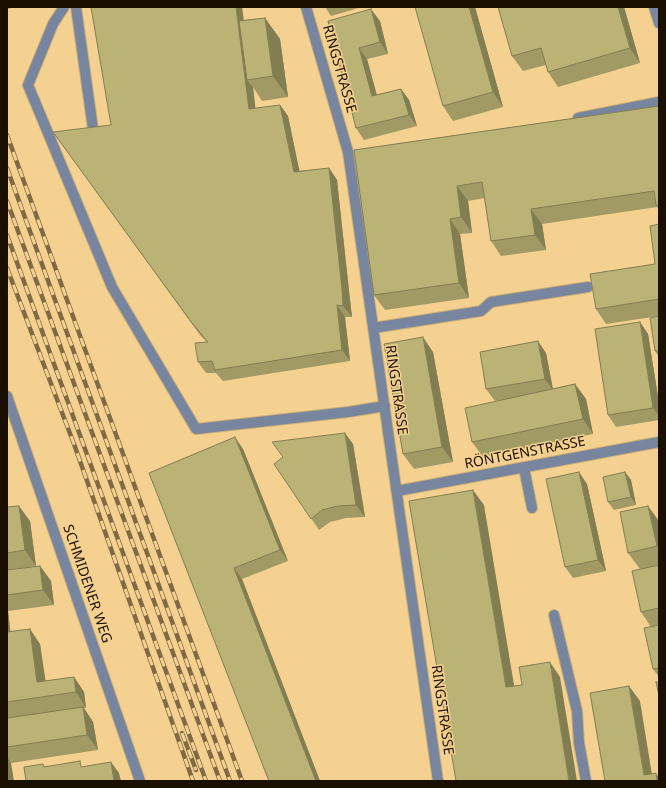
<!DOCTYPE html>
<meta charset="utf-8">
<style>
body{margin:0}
#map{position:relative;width:666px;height:788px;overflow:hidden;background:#f4d190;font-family:"Noto Sans",sans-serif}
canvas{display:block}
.frame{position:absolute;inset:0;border:8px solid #1b0f00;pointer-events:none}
</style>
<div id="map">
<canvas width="666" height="788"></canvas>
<div class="frame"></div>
</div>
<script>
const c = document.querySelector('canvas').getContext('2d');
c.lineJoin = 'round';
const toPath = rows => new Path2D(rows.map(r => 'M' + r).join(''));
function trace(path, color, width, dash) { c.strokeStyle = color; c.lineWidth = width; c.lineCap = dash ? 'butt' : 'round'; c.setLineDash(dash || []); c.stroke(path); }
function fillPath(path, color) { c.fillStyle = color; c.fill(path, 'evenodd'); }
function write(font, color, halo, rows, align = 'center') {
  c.font = font + ' "Noto Sans",sans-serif'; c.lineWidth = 3; c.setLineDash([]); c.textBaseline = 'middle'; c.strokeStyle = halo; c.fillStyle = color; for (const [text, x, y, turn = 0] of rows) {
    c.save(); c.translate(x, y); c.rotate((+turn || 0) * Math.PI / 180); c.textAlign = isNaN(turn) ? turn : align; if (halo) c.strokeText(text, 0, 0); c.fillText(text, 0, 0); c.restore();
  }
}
const minor = toPath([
 [64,7,53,24,28,85,112,287,196,429,348,412,385,406],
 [76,7,93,129],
 [306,7,348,152,438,781],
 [654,7,659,23],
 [578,118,659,102],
 [373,328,481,311,491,302,588,287],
 [7,396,140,781],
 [524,468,532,508],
 [397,491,659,442],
 [554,615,577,711,579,743,586,781]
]);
trace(minor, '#cdae76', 12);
trace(minor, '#78859e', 10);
const rail = toPath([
 [7,135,242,781],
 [7,168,230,781],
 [7,201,220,781],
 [7,235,206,781],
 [7,268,74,444,193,781],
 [182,733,196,770]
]);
trace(rail, '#806943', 4.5);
trace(rail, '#f4d190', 3, [9]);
fillPath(toPath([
 [7,7,17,7,7,9],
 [325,7,362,7,331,16],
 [475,7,503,107,453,121,443,106],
 [624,7,640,63,558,87,548,72,546,65,523,71,512,56],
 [265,18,280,39,288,97,262,101,253,87,255,108,280,105,288,116,299,171,329,168,337,180,350,300,352,317,345,317,350,361,223,381,216,373,206,373,198,362,207,342,200,335,61,143,111,125,244,20],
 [328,21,380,21,388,54,367,59,377,95,401,89,409,100,417,126,364,140,356,128],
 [659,106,659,210,657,207,542,224,546,250,501,256,491,241,485,198,468,201,472,233,460,234,469,298,385,310,374,295,354,150],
 [659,224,659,316,606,324,596,309,655,264],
 [659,316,659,357,655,351],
 [640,322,648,334,659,403,659,420,616,427,608,415],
 [433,352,453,462,414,469,403,454],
 [546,353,553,389,575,384,586,399,593,434,483,457,472,442,505,399,495,401,486,389],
 [353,444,365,517,346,518,330,522,319,530,274,464],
 [243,449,288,561,242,579,320,781,269,781,149,473],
 [625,472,631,480,636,505,614,510,608,502],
 [587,484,606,571,573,578,565,567],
 [7,507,30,521,36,566,14,569,40,566,51,581,54,605,8,611,10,632,40,644,45,681,74,677,84,692,86,708,84,708,93,722,98,750,11,763,7,781],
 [659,521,659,677,653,669,651,627,641,612,640,569,628,553]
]), '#a19a65');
fillPath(toPath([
 [236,7,242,7,252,79,247,80,253,87,257,121,249,109],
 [469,7,475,7,503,107,493,92],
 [618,7,624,7,640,63,630,48],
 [371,9,380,21,388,54,380,42],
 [265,18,280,39,288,97,273,76],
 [359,48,367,59,380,108,372,96],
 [401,89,409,100,417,126,409,115],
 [280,105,288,116,302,183,294,172],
 [329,168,337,180,350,300,352,317,343,306],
 [457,186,468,201,472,233,461,217],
 [531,209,542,224,546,250,535,235],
 [450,219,460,234,469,298,459,283],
 [337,305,345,317,350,361,342,350],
 [640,322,648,334,659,403,659,416,653,408],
 [423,337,433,352,453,462,442,447],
 [538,341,546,353,553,390,545,379],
 [575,384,586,399,593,434,583,419],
 [345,433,353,444,365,517,356,505],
 [235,437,243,449,288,561,280,550],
 [579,472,587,484,606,571,598,560],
 [625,472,631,480,636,505,631,497],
 [473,490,484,505,517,703,506,687],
 [19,506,30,521,36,566,25,550],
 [648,506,659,521,659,549,657,546],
 [40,566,51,581,54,605,43,590],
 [234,568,242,579,320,781,316,781],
 [7,610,8,611,11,636,7,630],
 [30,629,40,644,48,697,37,682],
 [550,662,560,677,577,781,569,781],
 [74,677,84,692,86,708,76,692],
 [629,686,640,701,653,781,644,775],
 [83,707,93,722,98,750,87,735],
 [7,757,11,763,14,781,7,781],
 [111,762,119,773,121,781,114,781],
 [656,773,659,778,659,781,657,781]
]), '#837d52');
const building = toPath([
 [91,7,236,7,249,109,280,105,294,172,329,168,342,289,343,306,337,305,342,350,215,370,212,361,198,362,195,343,208,342,192,323,53,132,111,125,91,7],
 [415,7,469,7,493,92,443,106,415,7],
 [498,7,618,7,630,48,548,72,541,48,512,56,498,7],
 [371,9,380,42,359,48,372,96,401,89,409,115,356,128,328,21,371,9],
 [265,18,273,76,247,80,239,21,265,18],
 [659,106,659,205,656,205,654,191,531,209,535,235,491,241,482,182,457,186,461,217,450,219,459,283,374,295,354,150,659,106],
 [659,224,659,299,596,309,590,274,655,264,650,226,659,224],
 [659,316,659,351,655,351,650,318,659,316],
 [640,322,653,408,608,415,595,329,640,322],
 [423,337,442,447,403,454,384,344,423,337],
 [538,341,545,379,486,389,480,352,538,341],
 [575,384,583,419,472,442,465,408,575,384],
 [345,433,356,505,338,506,322,510,311,519,274,464,283,457,272,442,345,433],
 [235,437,280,550,234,568,316,781,269,781,149,473,235,437],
 [579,472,598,560,565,567,546,479,579,472],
 [625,472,631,497,608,502,603,477,625,472],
 [473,490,506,687,522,685,519,667,550,662,569,781,456,781,409,501,473,490],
 [19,506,25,550,7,553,7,507,19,506],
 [648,506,657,546,628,553,620,512,648,506],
 [659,565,659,608,641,612,632,571,659,565],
 [40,566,43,590,7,595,7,570,40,566],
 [659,625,659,668,653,669,644,628,659,625],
 [30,629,37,682,74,677,76,692,7,702,7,632,30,629],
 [656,682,659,682,659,696,656,682],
 [629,686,644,775,656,773,657,781,605,781,590,693,629,686],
 [83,707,87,735,7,747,7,718,83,707],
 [80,761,81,767,111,762,114,781,26,781,24,767,43,764,44,767,80,761]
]);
fillPath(building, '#bbb375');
trace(building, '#837d52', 1);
write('14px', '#1b0f00', '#f4d190', [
 ["RINGSTRASSE",339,69,74],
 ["RINGSTRASSE",396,390,82],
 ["RÖNTGENSTRASSE",525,453,-11],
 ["SCHMIDENER WEG",87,584,71],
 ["RINGSTRASSE",442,710,82]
]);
</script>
